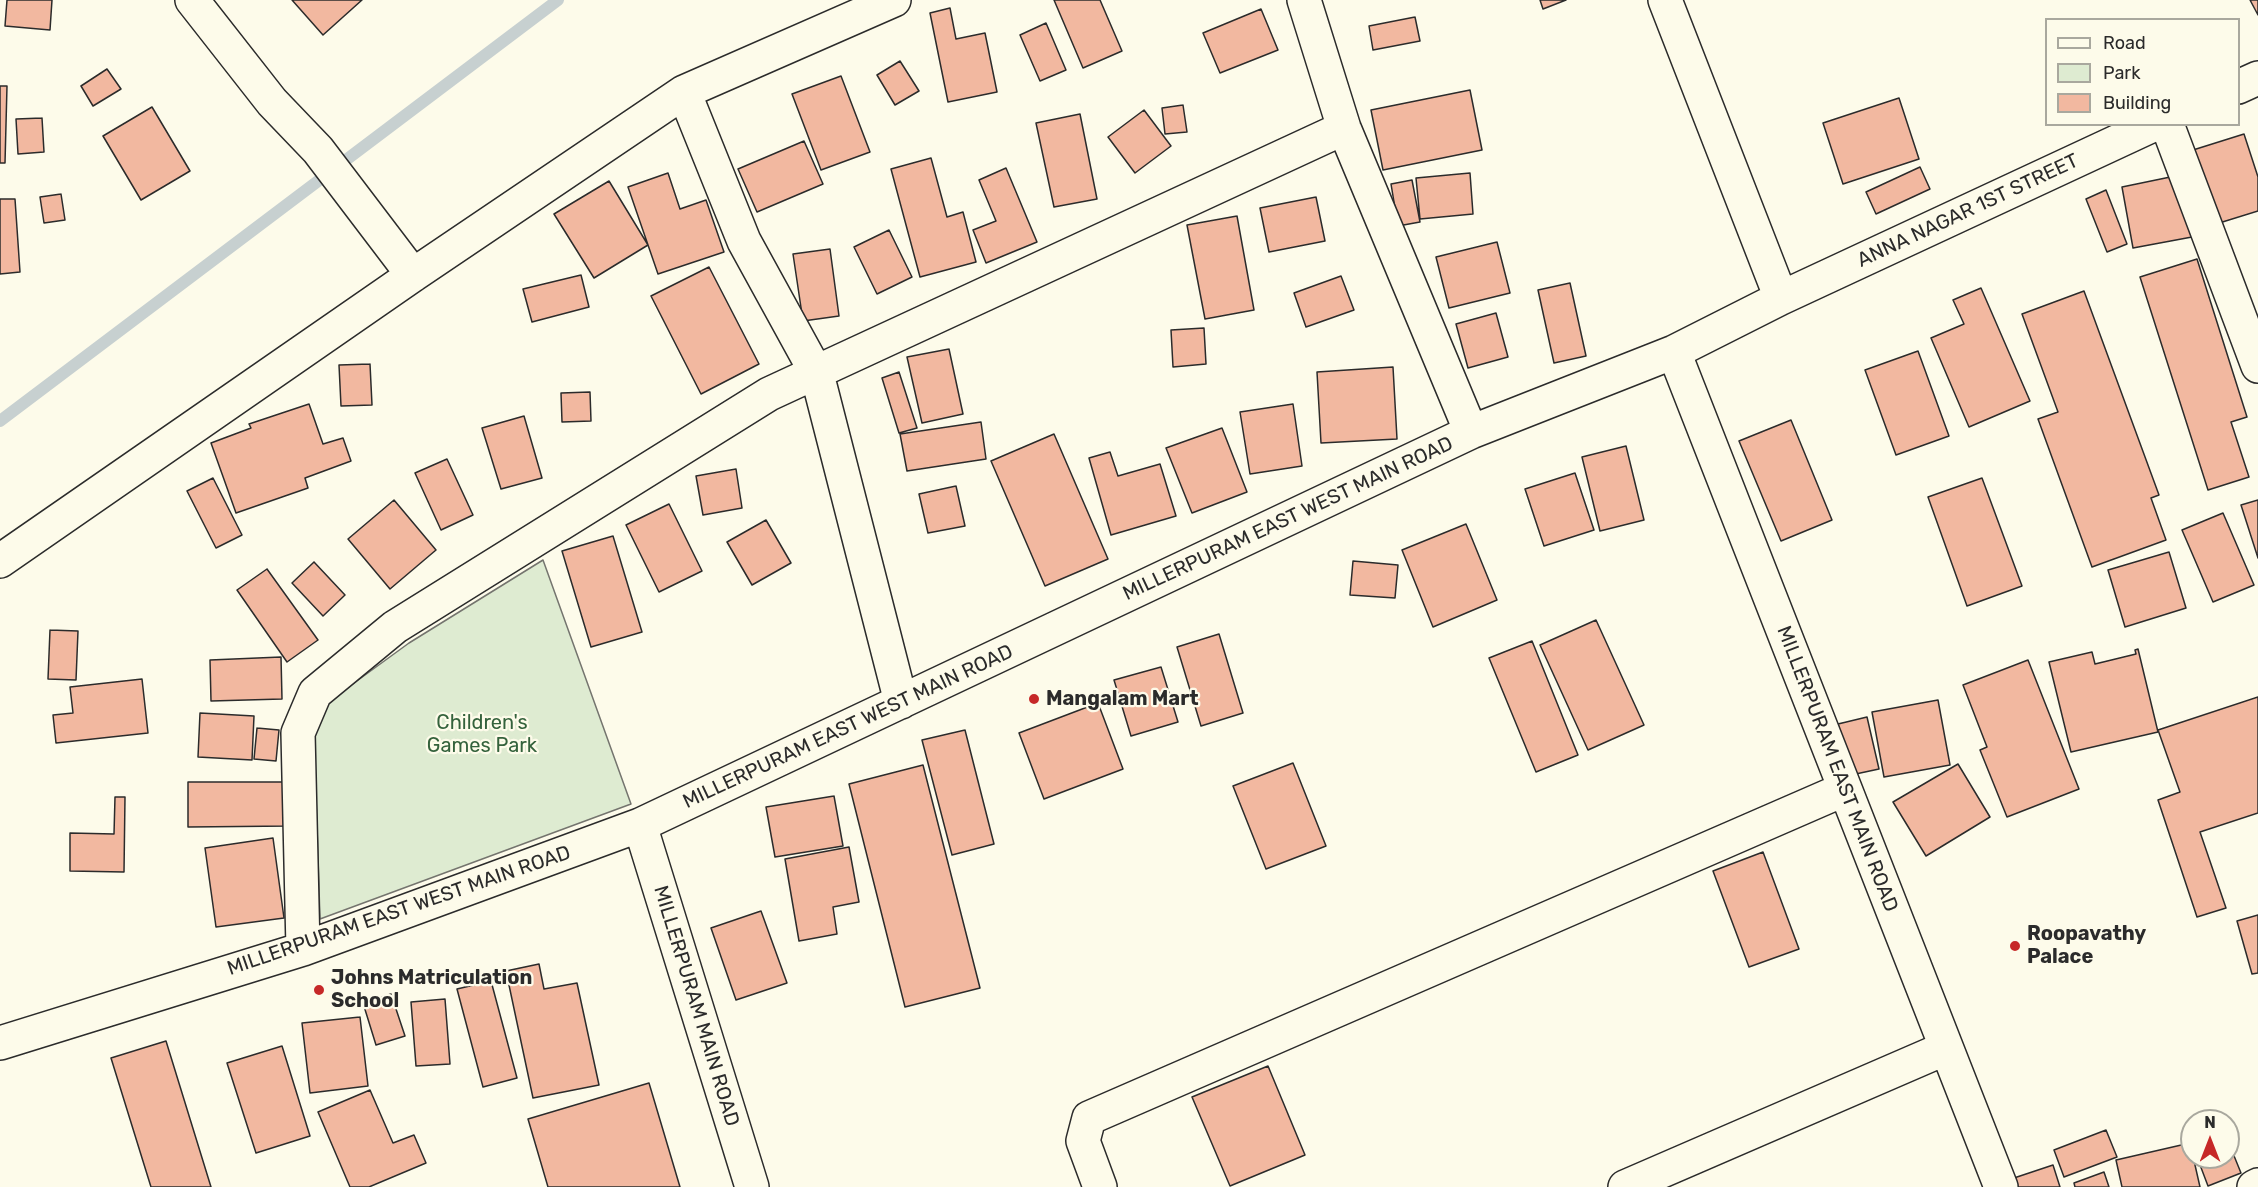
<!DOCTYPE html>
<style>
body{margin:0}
#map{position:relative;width:2258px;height:1187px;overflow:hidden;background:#fdfbea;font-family:Rubik,sans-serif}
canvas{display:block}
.legend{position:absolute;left:2045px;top:18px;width:195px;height:108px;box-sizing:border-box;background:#fdfbea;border:2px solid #a9a89e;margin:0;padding:8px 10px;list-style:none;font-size:18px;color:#2b2b2b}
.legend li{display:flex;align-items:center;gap:12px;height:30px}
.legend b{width:30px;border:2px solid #a9a89e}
.north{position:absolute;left:2180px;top:1109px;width:60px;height:60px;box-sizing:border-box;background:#fdfbea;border:2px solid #a9a89e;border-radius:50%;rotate:0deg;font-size:16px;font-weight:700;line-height:24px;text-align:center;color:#2b2b2b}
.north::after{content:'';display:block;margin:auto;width:21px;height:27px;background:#c62828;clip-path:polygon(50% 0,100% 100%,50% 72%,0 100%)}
</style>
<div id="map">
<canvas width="2258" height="1187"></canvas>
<ul class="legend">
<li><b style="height:8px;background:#fdfbea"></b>Road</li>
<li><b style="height:16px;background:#deebd1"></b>Park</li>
<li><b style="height:16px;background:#f2b8a0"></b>Building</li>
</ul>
<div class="north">N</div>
</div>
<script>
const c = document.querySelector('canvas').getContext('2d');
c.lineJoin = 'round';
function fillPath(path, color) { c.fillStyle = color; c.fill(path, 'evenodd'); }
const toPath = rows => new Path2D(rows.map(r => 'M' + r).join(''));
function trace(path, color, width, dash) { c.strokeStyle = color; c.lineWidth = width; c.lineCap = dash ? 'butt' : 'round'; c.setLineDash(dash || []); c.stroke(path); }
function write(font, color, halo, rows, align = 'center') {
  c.font = font + ' Rubik,sans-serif'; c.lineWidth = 4.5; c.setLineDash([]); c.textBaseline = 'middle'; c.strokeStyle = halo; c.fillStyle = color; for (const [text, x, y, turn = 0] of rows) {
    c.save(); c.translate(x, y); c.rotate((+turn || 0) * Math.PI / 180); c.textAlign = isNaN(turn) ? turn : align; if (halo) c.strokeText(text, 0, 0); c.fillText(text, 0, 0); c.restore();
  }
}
const green = toPath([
 [543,560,631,804,320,919,314,735,328,702,409,643,543,560]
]);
fillPath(green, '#deebd1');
trace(green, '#74746e', 1.5);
trace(toPath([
 [0,421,558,0]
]), '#c7d0d0', 12);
const building = toPath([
 [7,0,52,0,50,30,5,26,7,0],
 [292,0,362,0,323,35,292,0],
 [1054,0,1100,0,1122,51,1083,68,1054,0],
 [1540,0,1566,0,1543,9,1540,0],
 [2250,0,2258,0,2258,15,2250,0],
 [950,8,956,39,985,33,997,92,948,102,930,13,950,8],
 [1261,9,1278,50,1220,73,1203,33,1261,9],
 [1415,17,1420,41,1373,50,1369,26,1415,17],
 [1046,23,1066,70,1040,81,1020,35,1046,23],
 [900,61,919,91,895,105,877,75,900,61],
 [107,69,121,89,93,106,81,86,107,69],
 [841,76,870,152,821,170,792,94,841,76],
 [0,86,7,86,5,163,0,163,0,86],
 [1470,90,1482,150,1383,170,1371,110,1470,90],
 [1899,98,1919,159,1843,184,1823,123,1899,98],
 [1183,105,1187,132,1165,134,1162,108,1183,105],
 [152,107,190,171,141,200,103,136,152,107],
 [1144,110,1171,146,1135,173,1108,137,1144,110],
 [1080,114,1097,199,1054,207,1036,123,1080,114],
 [42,118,44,152,18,154,16,119,42,118],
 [2244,134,2258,177,2258,211,2216,224,2193,150,2244,134],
 [804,141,823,184,757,212,738,169,804,141],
 [931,158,947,217,963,212,976,262,920,277,891,169,931,158],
 [1920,167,1930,189,1876,214,1866,192,1920,167],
 [1006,168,1037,242,986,263,973,230,996,221,979,180,1006,168],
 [668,173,680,209,706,200,724,252,658,274,628,187,668,173],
 [1470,173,1473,214,1420,219,1416,178,1470,173],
 [2180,175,2192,237,2133,248,2122,187,2180,175],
 [1412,180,1420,222,1398,226,1391,184,1412,180],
 [609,181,648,245,594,278,554,214,609,181],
 [2106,190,2127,244,2107,252,2086,199,2106,190],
 [61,194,65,220,44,223,40,197,61,194],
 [1316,197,1325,241,1269,252,1260,208,1316,197],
 [0,199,15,199,20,272,0,274,0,199],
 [1237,216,1254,310,1205,319,1187,225,1237,216],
 [889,230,912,277,877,294,854,247,889,230],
 [1497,242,1510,293,1449,308,1436,257,1497,242],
 [830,249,839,316,803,321,793,254,830,249],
 [2197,259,2247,417,2231,422,2249,477,2208,490,2140,277,2197,259],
 [709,267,759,364,701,394,651,296,709,267],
 [581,275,589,307,532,322,523,289,581,275],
 [1341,276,1354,310,1306,327,1294,293,1341,276],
 [1570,283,1586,356,1554,363,1538,290,1570,283],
 [1981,288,2030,401,1969,427,1931,338,1964,324,1953,300,1981,288],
 [2084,291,2159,495,2151,498,2166,540,2092,567,2038,419,2058,412,2022,314,2084,291],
 [1496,313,1508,357,1468,368,1456,324,1496,313],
 [1204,328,1206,364,1173,367,1171,330,1204,328],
 [949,349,963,414,922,423,907,357,949,349],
 [1918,351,1949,436,1896,455,1865,370,1918,351],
 [370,364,372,405,341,406,339,365,370,364],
 [1393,367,1397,439,1321,443,1317,372,1393,367],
 [899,372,917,428,899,433,882,378,899,372],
 [590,392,591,421,562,422,561,393,590,392],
 [309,404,323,444,343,438,351,461,305,478,308,488,236,513,211,443,251,428,249,424,309,404],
 [1293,404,1302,466,1250,474,1240,412,1293,404],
 [524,416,542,478,501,489,482,428,524,416],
 [1791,420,1832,520,1781,541,1739,441,1791,420],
 [981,422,986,459,907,471,900,434,981,422],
 [1222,428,1247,492,1192,513,1166,448,1222,428],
 [1054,434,1108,559,1045,586,991,461,1054,434],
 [1626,446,1644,520,1600,531,1582,457,1626,446],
 [1110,452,1118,476,1160,464,1176,516,1111,535,1089,458,1110,452],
 [447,459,473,515,441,530,415,473,447,459],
 [736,469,742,508,703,515,696,476,736,469],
 [1575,473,1594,530,1544,546,1525,489,1575,473],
 [213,478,242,535,216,548,187,491,213,478],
 [1982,478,2022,586,1967,606,1928,497,1982,478],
 [956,486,965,526,928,533,919,494,956,486],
 [394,500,436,550,390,589,348,539,394,500],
 [2258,500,2258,558,2241,505,2258,500],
 [669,504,702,571,659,592,626,525,669,504],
 [2223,513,2254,585,2213,602,2182,530,2223,513],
 [766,520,791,563,752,585,727,542,766,520],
 [1466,524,1497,600,1433,627,1402,550,1466,524],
 [613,536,642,632,591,647,562,551,613,536],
 [2169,552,2186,608,2125,627,2108,570,2169,552],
 [1353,561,1398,565,1395,598,1350,595,1353,561],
 [314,562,345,595,323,616,292,583,314,562],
 [267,569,318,640,287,662,237,590,267,569],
 [1596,620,1644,725,1588,750,1540,645,1596,620],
 [50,630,78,631,76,680,48,679,50,630],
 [1219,634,1243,713,1201,726,1177,647,1219,634],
 [1532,641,1578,755,1536,772,1489,658,1532,641],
 [2138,649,2158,732,2071,752,2049,662,2092,652,2095,664,2136,654,2135,650,2138,649],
 [281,657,282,699,211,701,210,660,281,657],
 [2028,660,2079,789,2007,817,1980,750,1987,747,1963,685,2028,660],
 [1161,667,1178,722,1131,736,1114,680,1161,667],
 [142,679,148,733,56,743,53,715,73,713,70,687,142,679],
 [2258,697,2258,813,2200,832,2226,908,2197,917,2158,800,2180,792,2158,730,2258,697],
 [1938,700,1950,765,1884,777,1872,712,1938,700],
 [1098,703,1123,769,1044,799,1019,733,1098,703],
 [200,713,254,716,252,760,198,757,200,713],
 [1867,717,1879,769,1851,775,1838,724,1867,717],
 [257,728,279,730,276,761,254,759,257,728],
 [965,730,994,844,952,855,922,740,965,730],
 [1293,763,1326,846,1266,869,1233,786,1293,763],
 [1958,764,1990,817,1926,856,1893,802,1958,764],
 [923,765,980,988,905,1007,849,784,923,765],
 [188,782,289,782,290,826,188,827,188,782],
 [834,796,843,846,775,857,766,807,834,796],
 [115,797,125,797,124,872,70,871,70,833,114,834,115,797],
 [273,838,284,918,216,927,205,848,273,838],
 [849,847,859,902,833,907,837,934,799,941,785,859,849,847],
 [1763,852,1799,949,1749,967,1713,871,1763,852],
 [761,911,787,983,736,1000,711,928,761,911],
 [2258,915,2258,973,2252,974,2237,921,2258,915],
 [539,964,544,989,577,983,599,1085,533,1098,506,971,539,964],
 [491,981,517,1078,483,1087,457,989,491,981],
 [391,994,405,1036,376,1045,363,1003,391,994],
 [445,999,450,1064,416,1066,411,1002,445,999],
 [360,1017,368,1086,310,1093,302,1023,360,1017],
 [166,1041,211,1187,151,1187,111,1058,166,1041],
 [282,1046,310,1136,256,1153,227,1063,282,1046],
 [1268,1066,1305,1155,1230,1186,1192,1097,1268,1066],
 [649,1083,680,1187,548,1187,528,1119,649,1083],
 [370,1090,393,1143,414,1135,426,1163,369,1187,350,1187,318,1112,370,1090],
 [2106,1130,2117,1157,2064,1177,2054,1150,2106,1130],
 [2228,1141,2241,1173,2208,1186,2197,1157,2228,1157,2228,1141],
 [2190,1143,2200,1187,2122,1187,2116,1160,2190,1143],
 [2053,1165,2060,1187,2003,1187,2002,1182,2053,1165],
 [2104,1172,2109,1187,2075,1187,2074,1183,2104,1172]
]);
fillPath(building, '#f2b8a0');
trace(building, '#2b2b2b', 1.5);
const minor = toPath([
 [192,0,272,102,318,150,413,275],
 [1304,0,1344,128,1471,432],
 [1665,0,1781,298],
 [2238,87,2258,78],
 [684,92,744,241,817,374,901,702],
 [2167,124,2258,366],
 [1674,352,2001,1187],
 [0,561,413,275,684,92,894,0],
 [640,825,752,1187],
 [303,949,298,733,315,693,395,627,769,394,1344,128],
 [0,1043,303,949,640,825,1471,432,1674,352,1781,298,2155,124],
 [1100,1187,1083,1141,1089,1118,1845,789],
 [1625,1187,1946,1048],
 [2254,1187,2258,1185]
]);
trace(minor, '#2b2b2b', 36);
trace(minor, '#fdfbea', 33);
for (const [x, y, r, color] of [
 [1034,699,6,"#c62828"],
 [2015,946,6,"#c62828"],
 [319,990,6,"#c62828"]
]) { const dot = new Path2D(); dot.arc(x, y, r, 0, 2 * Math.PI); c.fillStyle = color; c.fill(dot); trace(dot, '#fdfbea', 2); }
write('20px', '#2b2b2b', '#fdfbea', [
 ["ANNA NAGAR 1ST STREET",1968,211,-25],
 ["MILLERPURAM EAST WEST MAIN ROAD",1288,519,-25],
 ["MILLERPURAM EAST WEST MAIN ROAD",848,727,-25],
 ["MILLERPURAM EAST MAIN ROAD",1837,769,69],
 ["MILLERPURAM EAST WEST MAIN ROAD",399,911,-19],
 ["MILLERPURAM MAIN ROAD",696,1006,73]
]);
write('bold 20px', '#2b2b2b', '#fdfbea', [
 ["Mangalam Mart",1046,699],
 ["Roopavathy",2027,934],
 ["Palace",2027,957],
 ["Johns Matriculation",331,978],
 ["School",331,1001]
], 'left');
write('20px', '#34623c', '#fdfbea', [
 ["Children's",482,723],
 ["Games Park",482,746]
]);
</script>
